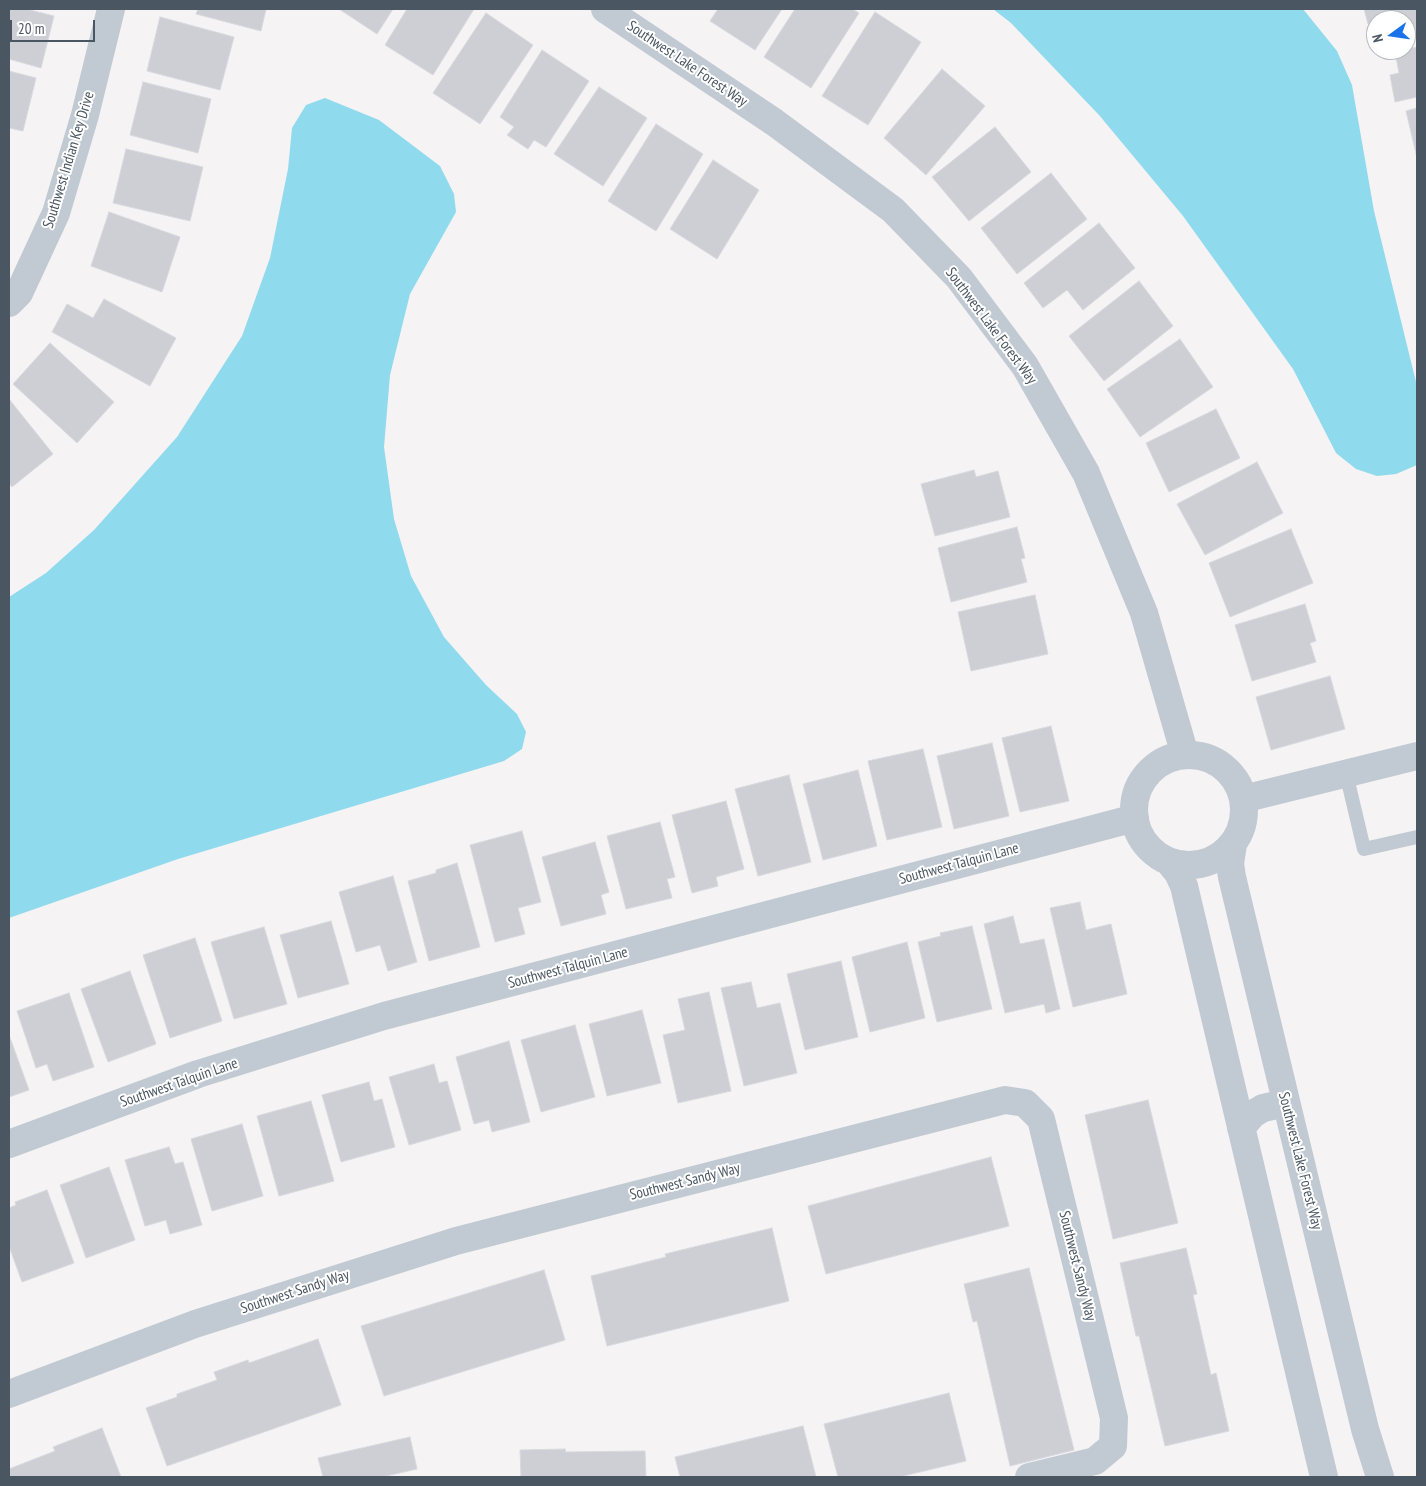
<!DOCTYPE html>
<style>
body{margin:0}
#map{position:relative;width:1426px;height:1486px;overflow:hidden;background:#f5f3f3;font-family:"PT Sans Narrow",sans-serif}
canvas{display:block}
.frame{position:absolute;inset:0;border:10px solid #4a5661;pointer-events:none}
.north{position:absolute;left:1366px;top:10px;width:50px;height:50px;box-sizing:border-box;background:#fff;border:1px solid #b7bbc0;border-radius:50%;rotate:256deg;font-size:14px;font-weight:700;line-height:20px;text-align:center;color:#4a5661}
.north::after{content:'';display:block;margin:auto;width:18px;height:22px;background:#1a73e8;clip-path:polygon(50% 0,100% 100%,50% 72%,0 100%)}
.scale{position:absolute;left:10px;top:20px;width:85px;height:22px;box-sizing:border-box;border:2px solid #4a5661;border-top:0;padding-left:6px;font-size:15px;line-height:18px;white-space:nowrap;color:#4a5661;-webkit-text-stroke:4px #fff;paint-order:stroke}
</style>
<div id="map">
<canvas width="1426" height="1486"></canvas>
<div class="frame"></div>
<div class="north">N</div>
<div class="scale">20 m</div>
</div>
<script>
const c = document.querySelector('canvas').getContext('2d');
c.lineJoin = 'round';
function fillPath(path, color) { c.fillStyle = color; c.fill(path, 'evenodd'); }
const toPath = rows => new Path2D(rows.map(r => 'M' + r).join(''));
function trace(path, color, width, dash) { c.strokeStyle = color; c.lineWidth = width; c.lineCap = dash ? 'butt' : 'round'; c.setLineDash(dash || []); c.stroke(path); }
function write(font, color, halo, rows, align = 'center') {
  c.font = font + ' "PT Sans Narrow",sans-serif'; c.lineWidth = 4; c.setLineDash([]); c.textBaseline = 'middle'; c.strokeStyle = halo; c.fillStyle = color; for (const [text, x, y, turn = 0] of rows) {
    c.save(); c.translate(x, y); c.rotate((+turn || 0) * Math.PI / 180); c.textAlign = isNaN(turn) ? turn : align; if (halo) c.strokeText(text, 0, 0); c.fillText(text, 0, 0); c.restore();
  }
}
fillPath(toPath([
 [993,9,1303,9,1337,51,1352,85,1374,211,1417,386,1417,465,1396,474,1377,476,1356,469,1336,453,1293,369,1183,216,1099,115,1011,23],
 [325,98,379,120,440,166,454,194,456,212,410,294,390,375,384,447,394,519,411,576,444,637,486,685,517,714,526,732,522,749,504,761,178,859,9,918,9,597,46,573,94,530,177,437,242,336,270,258,288,169,292,128,306,105]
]), '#90daee');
const building = toPath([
 [9,9,26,9,54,16,41,68,9,59,9,9],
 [198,9,266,9,261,31,196,14,198,9],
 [339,9,393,9,377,34,339,9],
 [407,9,474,9,433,75,385,45,407,9],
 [718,9,782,9,755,50,710,21,718,9],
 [795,9,852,9,859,13,811,88,764,57,795,9],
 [1364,9,1417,9,1417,33,1406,35,1406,20,1376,20,1376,22,1368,24,1364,9],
 [875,12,921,42,868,125,822,96,875,12],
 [486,13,533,45,480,124,433,93,486,13],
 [160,17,234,37,220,90,147,71,160,17],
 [1417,47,1417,97,1395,102,1390,75,1399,73,1395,52,1417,47],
 [542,50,589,81,546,147,534,140,528,149,507,135,514,127,500,117,542,50],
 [942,69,985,106,926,175,884,138,942,69],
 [9,71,36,78,23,131,9,128,9,71],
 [143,82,211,99,198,153,130,135,143,82],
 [599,87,647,118,603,186,554,154,599,87],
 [1417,108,1417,158,1406,111,1417,108],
 [656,124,703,154,656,231,608,201,656,124],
 [995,127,1031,172,969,221,932,177,995,127],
 [126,149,203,167,190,221,113,203,126,149],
 [713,160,759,190,717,259,670,229,713,160],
 [1051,173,1087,219,1017,274,981,228,1051,173],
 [109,212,180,237,162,292,91,266,109,212],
 [1099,223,1135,268,1083,310,1067,290,1043,308,1024,283,1099,223],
 [1139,281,1173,326,1104,381,1069,336,1139,281],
 [104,299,176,338,150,386,52,332,67,304,93,318,104,299],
 [1180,339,1213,387,1140,437,1107,389,1180,339],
 [50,343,114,402,77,443,13,384,50,343],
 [9,399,53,454,12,487,9,483,9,399],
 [1216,409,1240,458,1169,492,1146,443,1216,409],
 [1257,462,1283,513,1205,555,1177,504,1257,462],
 [974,470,976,477,998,471,1010,517,935,536,921,484,974,470],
 [1017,527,1025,558,1021,559,1027,582,951,602,938,548,1017,527],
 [1291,529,1313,583,1230,617,1209,563,1291,529],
 [1035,595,1048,654,971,671,958,612,1035,595],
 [1305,604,1316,641,1310,643,1316,662,1252,681,1235,625,1305,604],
 [1330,676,1345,729,1271,750,1256,697,1330,676],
 [1051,726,1069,801,1020,812,1002,738,1051,726],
 [992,743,1009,816,954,829,937,756,992,743],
 [923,749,942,827,887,840,868,761,923,749],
 [858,770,877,846,823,860,803,784,858,770],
 [789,775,811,862,758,876,735,789,789,775],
 [726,801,744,869,716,877,718,886,692,893,672,815,726,801],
 [660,822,675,877,667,879,672,898,626,909,607,836,660,822],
 [522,831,541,902,518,908,525,934,495,942,470,845,522,831],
 [595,842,609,892,601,895,606,914,561,926,542,857,595,842],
 [457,863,480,947,429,961,408,881,436,873,436,870,457,863],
 [393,876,417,962,388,971,380,945,356,952,339,892,393,876],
 [1080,902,1086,930,1111,924,1127,994,1073,1007,1050,908,1080,902],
 [1013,916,1020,944,1044,939,1060,1009,1046,1013,1044,1004,1005,1013,984,924,1013,916],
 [331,921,349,984,298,998,280,935,331,921],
 [972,926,992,1009,937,1022,918,942,941,936,940,933,972,926],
 [264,927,287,1004,234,1019,211,942,264,927],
 [195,938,222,1021,170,1038,143,955,195,938],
 [907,942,925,1018,870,1032,852,957,907,942],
 [841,961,858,1037,805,1050,787,974,841,961],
 [130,971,156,1044,108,1062,81,989,130,971],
 [751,982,757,1008,780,1003,797,1073,744,1086,721,988,751,982],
 [709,992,731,1091,678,1103,663,1035,685,1030,678,999,709,992],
 [69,993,94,1067,53,1081,47,1064,36,1068,17,1011,69,993],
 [642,1010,661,1083,607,1096,589,1024,642,1010],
 [575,1025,595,1097,541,1112,521,1040,575,1025],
 [9,1035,29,1090,9,1097,9,1035],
 [509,1041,530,1122,492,1132,489,1120,474,1124,456,1057,509,1041],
 [434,1064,439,1083,447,1081,461,1130,409,1145,389,1077,434,1064],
 [369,1082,374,1101,382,1099,395,1147,341,1162,322,1095,369,1082],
 [1148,1100,1178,1223,1113,1239,1085,1115,1148,1100],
 [311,1101,334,1181,279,1196,257,1116,311,1101],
 [242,1124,263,1196,212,1211,191,1139,242,1124],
 [169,1147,175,1164,183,1162,202,1225,170,1234,166,1220,145,1226,125,1160,169,1147],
 [991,1157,1009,1226,826,1274,808,1206,991,1157],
 [109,1167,135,1240,86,1258,60,1185,109,1167],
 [47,1190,74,1263,22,1282,9,1246,9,1208,16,1205,15,1202,47,1190],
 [772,1228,789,1301,607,1346,591,1276,666,1257,665,1254,772,1228],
 [1186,1248,1197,1294,1193,1295,1211,1375,1216,1373,1229,1431,1165,1446,1139,1336,1136,1336,1120,1263,1186,1248],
 [1029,1268,1074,1450,1010,1466,977,1321,973,1322,964,1284,1029,1268],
 [544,1270,565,1340,384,1396,361,1326,544,1270],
 [318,1339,341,1405,167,1466,146,1408,177,1397,177,1394,217,1380,214,1372,248,1360,249,1363,318,1339],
 [949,1393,966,1461,899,1477,838,1477,824,1424,949,1393],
 [803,1426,816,1477,680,1477,675,1457,803,1426],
 [102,1428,121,1477,9,1477,9,1469,55,1451,53,1447,102,1428],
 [410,1437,417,1469,382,1477,323,1477,318,1458,410,1437],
 [565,1449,566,1452,645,1451,646,1477,521,1477,520,1450,565,1449]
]);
fillPath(building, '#cdcfd5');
trace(building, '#d7d9de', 1);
trace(toPath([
 [1346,773,1364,849,1417,837]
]), '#c1cad2', 14);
trace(toPath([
 [605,9,774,122,893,210,959,278,1025,366,1086,473,1144,613,1185,755],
 [9,303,19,293,56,213,85,115,111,9],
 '1134 810a55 55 0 1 1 110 0a55 55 0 1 1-110 0Z',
 [1243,799,1417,756],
 [1233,844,1230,864,1232,877,1365,1429,1380,1477],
 [1169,862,1178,873,1184,886,1324,1477],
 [1241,1128,1253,1114,1263,1108,1277,1105,1287,1107],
 [9,1144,198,1074,384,1016,1135,818],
 [9,1394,195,1324,456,1241,1005,1100,1025,1103,1041,1119,1114,1418,1113,1446,1095,1461,1029,1477]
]), '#c1cad2', 28);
write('15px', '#4a5661', '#fff', [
 ["Southwest Lake Forest Way",687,64,34],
 ["Southwest Indian Key Drive",69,160,-73],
 ["Southwest Lake Forest Way",991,326,53],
 ["Southwest Talquin Lane",959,864,-15],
 ["Southwest Talquin Lane",568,968,-15],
 ["Southwest Talquin Lane",179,1083,-19],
 ["Southwest Lake Forest Way",1300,1161,76],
 ["Southwest Sandy Way",685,1182,-14],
 ["Southwest Sandy Way",1077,1266,76],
 ["Southwest Sandy Way",295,1292,-18]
]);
</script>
